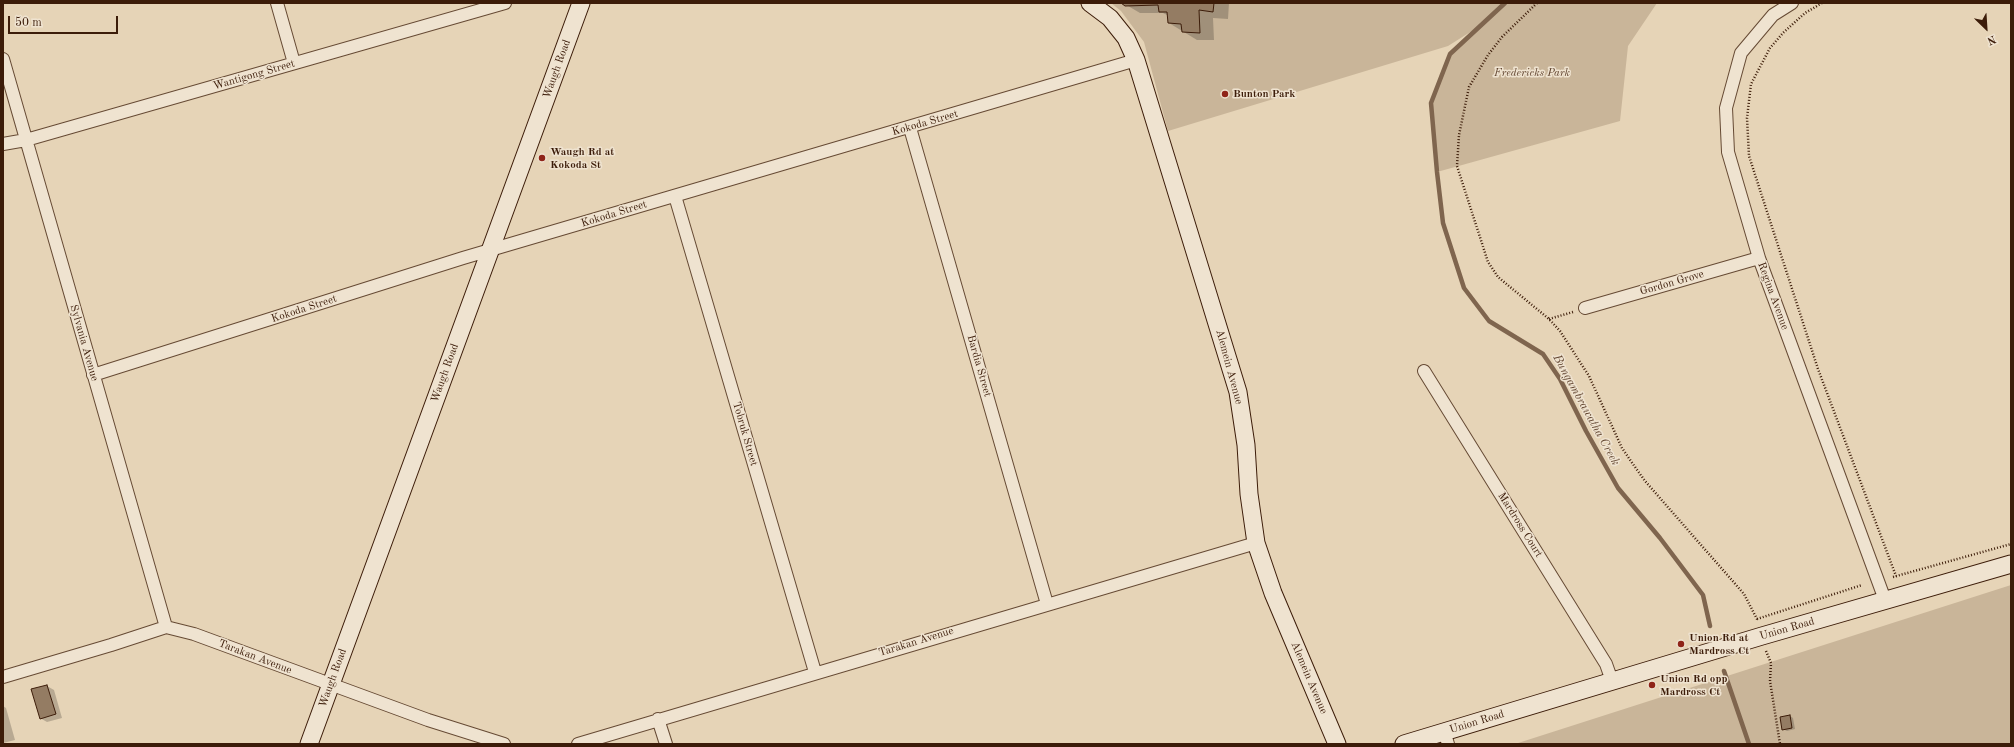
<!DOCTYPE html>
<style>
body{margin:0}
#map{position:relative;width:2014px;height:747px;overflow:hidden;background:#e6d4b7;font-family:"Old Standard TT",serif}
canvas{display:block}
.frame{position:absolute;inset:0;border:4px solid #3c1c09;pointer-events:none}
.north{position:absolute;left:1966px;top:8px;width:40px;height:40px;-webkit-text-stroke:3px #efe3d0;paint-order:stroke;rotate:155deg;font-size:11px;font-weight:700;line-height:16px;text-align:center;color:#3c1c09}
.north::after{content:'';display:block;margin:auto;width:14px;height:18px;background:#3c1c09;clip-path:polygon(50% 0,100% 100%,50% 72%,0 100%)}
.scale{position:absolute;left:8px;top:16px;width:110px;height:18px;box-sizing:border-box;border:2px solid #3c1c09;border-top:0;padding-left:5px;font-size:12px;line-height:14px;white-space:nowrap;color:#3c1c09;-webkit-text-stroke:3px #efe3d0;paint-order:stroke}
</style>
<div id="map">
<canvas width="2014" height="747"></canvas>
<div class="frame"></div>
<div class="north">N</div>
<div class="scale">50 m</div>
</div>
<script>
const c = document.querySelector('canvas').getContext('2d');
c.lineJoin = 'round';
function fillPath(path, color) { c.fillStyle = color; c.fill(path, 'evenodd'); }
const toPath = rows => new Path2D(rows.map(r => 'M' + r).join(''));
function trace(path, color, width, dash) { c.strokeStyle = color; c.lineWidth = width; c.lineCap = dash ? 'butt' : 'round'; c.setLineDash(dash || []); c.stroke(path); }
function write(font, color, halo, rows, align = 'center') {
  c.font = font + ' "Old Standard TT",serif'; c.lineWidth = 3; c.setLineDash([]); c.textBaseline = 'middle'; c.strokeStyle = halo; c.fillStyle = color; for (const [text, x, y, turn = 0] of rows) {
    c.save(); c.translate(x, y); c.rotate((+turn || 0) * Math.PI / 180); c.textAlign = isNaN(turn) ? turn : align; if (halo) c.strokeText(text, 0, 0); c.fillText(text, 0, 0); c.restore();
  }
}
fillPath(toPath([
 [1111,3,1657,3,1628,46,1620,121,1437,172,1431,103,1450,54,1475,29,1448,46,1168,131,1144,42,1121,11],
 [2011,585,2011,744,1515,744]
]), '#c9b599');
fillPath(toPath([
 [1123,3,1229,3,1228,19,1213,18,1214,40,1197,40,1169,23,1169,16,1163,13,1140,13],
 [47,686,54,690,62,718,47,722,40,718],
 [3,706,6,708,15,740,3,743],
 [1790,716,1793,718,1795,729,1787,731,1783,729]
]), '#0003');
trace(toPath([
 [1505,3,1450,54,1431,103,1437,172,1443,223,1464,288,1489,321,1543,354,1560,379,1586,431,1618,488,1660,538,1703,595,1710,626],
 [1724,671,1749,744]
]), '#7f654e', 4.5);
const building = toPath([
 [1121,3,1214,3,1213,12,1199,10,1200,33,1182,32,1181,24,1168,23,1167,12,1159,12,1158,5,1125,6,1121,3],
 [47,685,56,714,40,719,31,689,47,685],
 [1790,715,1792,728,1782,730,1780,717,1790,715]
]);
fillPath(building, '#947c63');
trace(building, '#3c1c09', 1);
const street = toPath([
 [277,3,294,63],
 [1792,3,1773,15,1741,53,1726,108,1728,152,1759,258,1885,600],
 [3,59,166,627],
 [910,128,1047,604],
 [3,144,26,140,505,3],
 [675,196,815,672],
 [1585,308,1759,258],
 [1424,371,1606,664,1612,681],
 [93,375,463,258,1136,60],
 [3,677,111,645,166,627,194,634,428,720,504,744],
 [658,719,666,744],
 [1444,731,1448,744],
 [578,744,1256,543]
]);
const secondary = toPath([
 [1090,3,1110,18,1126,38,1136,60,1238,392,1246,445,1249,494,1256,543,1273,593,1337,744],
 [309,744,581,3],
 [1404,744,1762,636,2011,564]
]);
trace(street, '#664a34', 14);
trace(secondary, '#3c1c09', 19);
trace(toPath([
 [1537,3,1502,37,1488,55,1469,87,1459,135,1457,166,1488,262,1498,277,1549,319,1560,331,1589,376,1622,448,1635,467,1645,481,1744,594,1758,621],
 [1822,3,1805,13,1783,33,1770,48,1751,84,1747,118,1749,156,1818,369,1896,576],
 [1549,319,1573,312],
 [1893,577,2011,544],
 [1757,619,1862,585],
 [1766,651,1771,663,1770,681,1780,744]
]), '#3c1c09', 2.5, [1, 2]);
trace(street, '#efe3d0', 12);
trace(secondary, '#efe3d0', 17);
for (const [x, y, r, color] of [
 [1225,94,4,"#8f2418"],
 [542,158,4,"#8f2418"],
 [1681,644,4,"#8f2418"],
 [1652,685,4,"#8f2418"]
]) { const dot = new Path2D(); dot.arc(x, y, r, 0, 2 * Math.PI); c.fillStyle = color; c.fill(dot); trace(dot, '#efe3d0', 1.5); }
write('11px', '#3c1c09', '#efe3d0', [
 ["Waugh Road",557,69,-70],
 ["Wantigong Street",254,75,-16],
 ["Kokoda Street",925,123,-16],
 ["Kokoda Street",614,214,-17],
 ["Gordon Grove",1672,283,-16],
 ["Regina Avenue",1773,296,70],
 ["Kokoda Street",304,309,-18],
 ["Sylvania Avenue",84,343,74],
 ["Bardia Street",979,366,74],
 ["Alemein Avenue",1229,367,75],
 ["Waugh Road",445,373,-70],
 ["Tobruk Street",745,434,74],
 ["Mardross Court",1520,525,58],
 ["Union Road",1787,629,-16],
 ["Tarakan Avenue",916,642,-17],
 ["Tarakan Avenue",255,657,21],
 ["Waugh Road",333,678,-70],
 ["Alemein Avenue",1309,678,67],
 ["Union Road",1477,722,-17]
]);
write('italic 11px', '#5f422d', '#efe3d0', [
 ["Fredericks Park",1532,73]
]);
write('bold 11px', '#3c1c09', '#efe3d0', [
 ["Bunton Park",1233,94],
 ["Waugh Rd at",550,152],
 ["Kokoda St",550,165],
 ["Union Rd at",1689,638],
 ["Mardross Ct",1689,651],
 ["Union Rd opp",1660,679],
 ["Mardross Ct",1660,692]
], 'left');
write('italic 12px', '#634631', '#efe3d0', [
 ["Bungambrawatha Creek",1586,410,61]
]);
</script>
